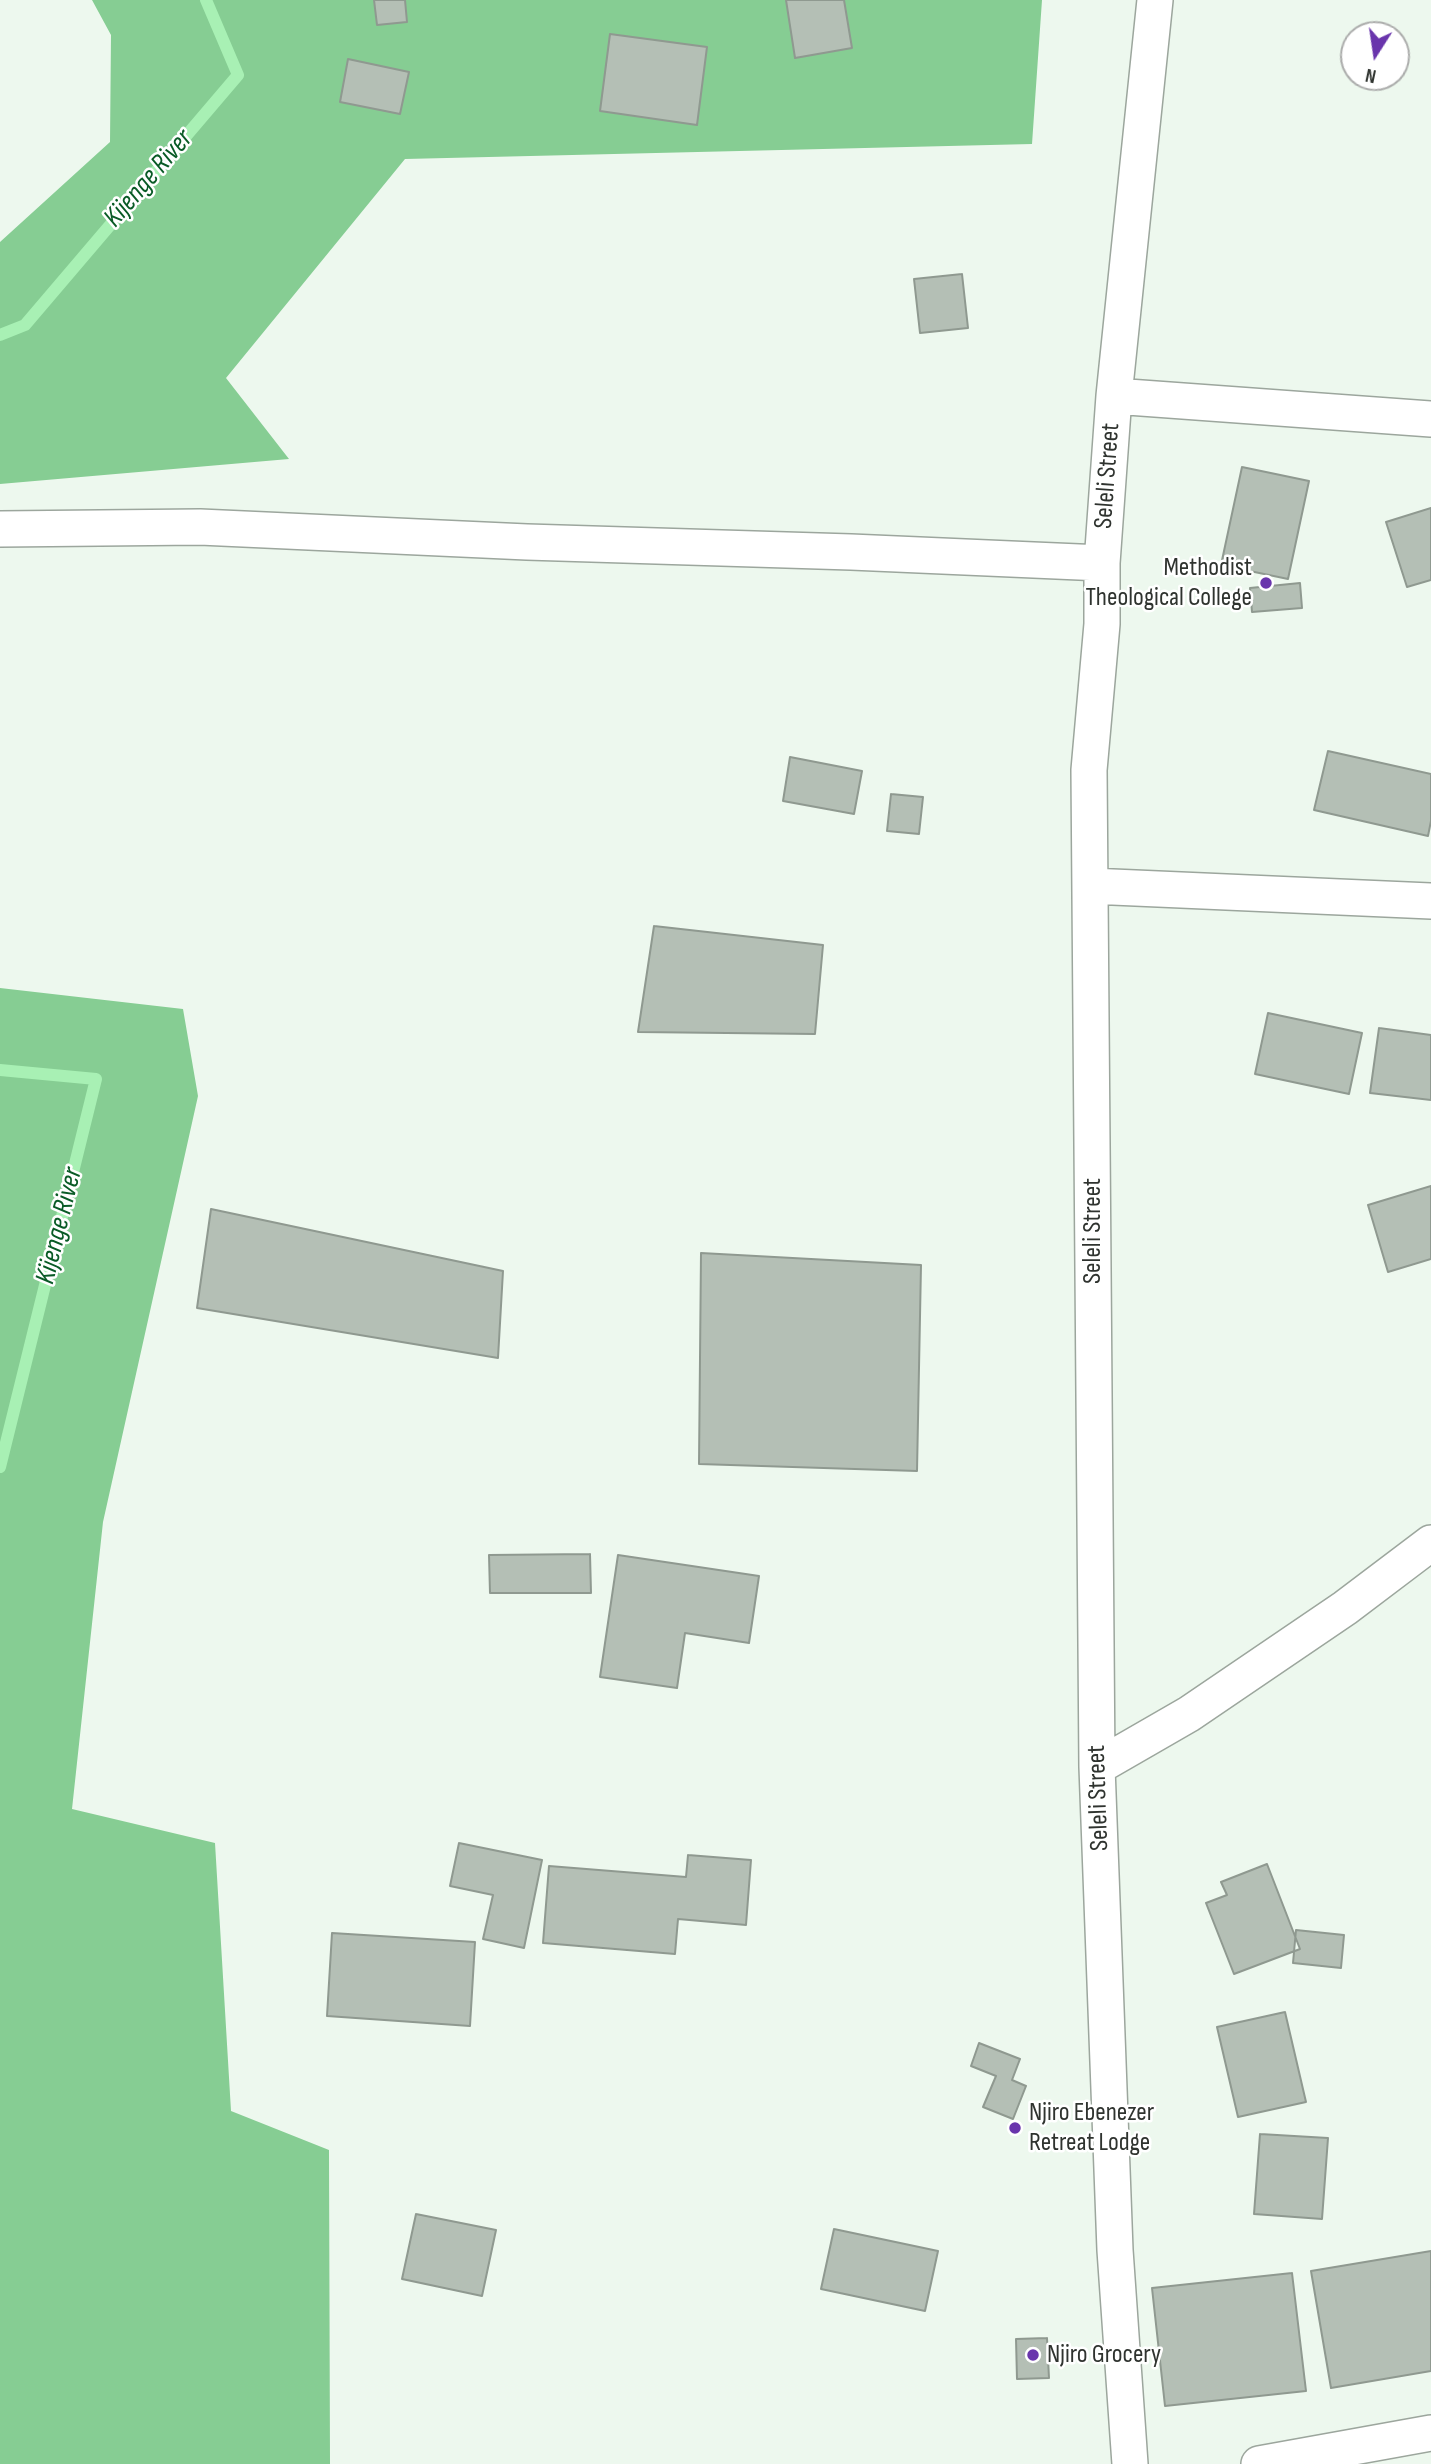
<!DOCTYPE html>
<style>
body{margin:0}
#map{position:relative;width:1431px;height:2464px;overflow:hidden;background:#edf8ee;font-family:"Sofia Sans Condensed",sans-serif}
canvas{display:block}
.north{position:absolute;left:1340px;top:21px;width:70px;height:70px;box-sizing:border-box;background:#fff;border:2px solid #acadac;border-radius:50%;rotate:192deg;font-size:19px;font-weight:700;line-height:28px;text-align:center;color:#2f332f}
.north::after{content:'';display:block;margin:auto;width:24px;height:32px;background:#6935ac;clip-path:polygon(50% 0,100% 100%,50% 72%,0 100%)}
</style>
<div id="map">
<canvas width="1431" height="2464"></canvas>
<div class="north">N</div>
</div>
<script>
const c = document.querySelector('canvas').getContext('2d');
c.lineJoin = 'round';
function fillPath(path, color) { c.fillStyle = color; c.fill(path, 'evenodd'); }
const toPath = rows => new Path2D(rows.map(r => 'M' + r).join(''));
function trace(path, color, width, dash) { c.strokeStyle = color; c.lineWidth = width; c.lineCap = dash ? 'butt' : 'round'; c.setLineDash(dash || []); c.stroke(path); }
function write(font, color, halo, rows, align = 'center') {
  c.font = font + ' "Sofia Sans Condensed",sans-serif'; c.lineWidth = 5; c.setLineDash([]); c.textBaseline = 'middle'; c.strokeStyle = halo; c.fillStyle = color; for (const [text, x, y, turn = 0] of rows) {
    c.save(); c.translate(x, y); c.rotate((+turn || 0) * Math.PI / 180); c.textAlign = isNaN(turn) ? turn : align; if (halo) c.strokeText(text, 0, 0); c.fillText(text, 0, 0); c.restore();
  }
}
fillPath(toPath([
 [92,0,1042,0,1032,144,405,159,226,378,289,459,0,484,0,242,110,142,111,35],
 [0,988,183,1009,198,1096,103,1522,72,1809,215,1843,231,2111,329,2150,330,2464,0,2464]
]), '#86cd93');
trace(toPath([
 [0,335,25,325,238,75,206,0],
 [0,1070,96,1079,0,1467]
]), '#a8f0b4', 12);
const building = toPath([
 [374,0,405,0,407,22,377,25,374,0],
 [786,0,844,0,852,48,795,58,786,0],
 [610,34,707,47,697,125,600,111,610,34],
 [348,59,409,72,400,114,340,102,348,59],
 [962,274,968,328,920,333,914,279,962,274],
 [1242,467,1309,481,1288,579,1221,565,1242,467],
 [1431,508,1431,580,1407,587,1386,522,1431,508],
 [1300,583,1302,608,1252,612,1250,588,1300,583],
 [1328,751,1431,774,1431,821,1428,836,1314,810,1328,751],
 [790,757,862,771,854,814,783,801,790,757],
 [891,794,923,797,919,834,887,831,891,794],
 [654,926,823,945,815,1034,638,1032,654,926],
 [1268,1013,1362,1033,1349,1094,1255,1074,1268,1013],
 [1379,1028,1431,1035,1431,1100,1370,1093,1379,1028],
 [1431,1186,1431,1259,1388,1272,1368,1205,1431,1186],
 [211,1209,503,1271,498,1358,197,1308,211,1209],
 [701,1253,921,1265,917,1471,699,1464,701,1253],
 [590,1554,591,1593,490,1593,489,1555,590,1554],
 [618,1555,759,1576,749,1643,685,1633,677,1688,600,1677,618,1555],
 [459,1843,542,1860,524,1948,483,1939,493,1895,450,1886,459,1843],
 [688,1855,751,1860,746,1925,678,1919,675,1954,543,1943,549,1866,686,1877,688,1855],
 [1267,1864,1300,1949,1234,1974,1206,1903,1227,1895,1221,1882,1267,1864],
 [1296,1930,1344,1935,1341,1968,1293,1963,1296,1930],
 [332,1933,475,1942,470,2026,327,2016,332,1933],
 [1285,2012,1306,2102,1238,2117,1217,2027,1285,2012],
 [979,2043,1020,2059,1012,2080,1026,2086,1013,2119,983,2107,996,2076,971,2066,979,2043],
 [1260,2134,1328,2138,1322,2219,1254,2214,1260,2134],
 [416,2214,496,2230,482,2296,402,2279,416,2214],
 [834,2229,938,2251,925,2311,821,2289,834,2229],
 [1431,2251,1431,2371,1331,2388,1311,2271,1431,2251],
 [1292,2273,1306,2391,1165,2406,1152,2288,1292,2273],
 [1047,2338,1049,2378,1017,2379,1016,2339,1047,2338]
]);
fillPath(building, '#b4bfb5');
trace(building, '#8f9990', 2);
const minor = toPath([
 [1114,396,1431,419],
 [0,529,200,527,527,542,851,552,1102,563],
 [1090,886,1431,901],
 [1097,1767,1189,1714,1345,1608,1431,1543],
 [1130,2464,1115,2250,1097,1767,1089,770,1102,624,1102,563,1114,396,1155,0],
 [1259,2464,1431,2433]
]);
trace(minor, '#9ca69d', 38);
trace(minor, '#fff', 35);
for (const [x, y, r, color] of [
 [1266,583,7,"#6935ac"],
 [1015,2128,7,"#6935ac"],
 [1033,2355,7,"#6935ac"]
]) { const dot = new Path2D(); dot.arc(x, y, r, 0, 2 * Math.PI); c.fillStyle = color; c.fill(dot); trace(dot, '#fff', 2.5); }
write('26px', '#2f332f', '#fff', [
 ["Seleli Street",1108,476,-86],
 ["Seleli Street",1093,1231,-90],
 ["Seleli Street",1099,1798,-92]
]);
write('26px', '#2f332f', '#fff', [
 ["Methodist",1252,568,"right"],
 ["Theological College",1252,598,"right"],
 ["Njiro Ebenezer",1029,2113],
 ["Retreat Lodge",1029,2143],
 ["Njiro Grocery",1047,2355]
], 'left');
write('italic 28px', '#095b26', '#fff', [
 ["Kijenge River",149,179,-49],
 ["Kijenge River",60,1226,-76]
]);
</script>
